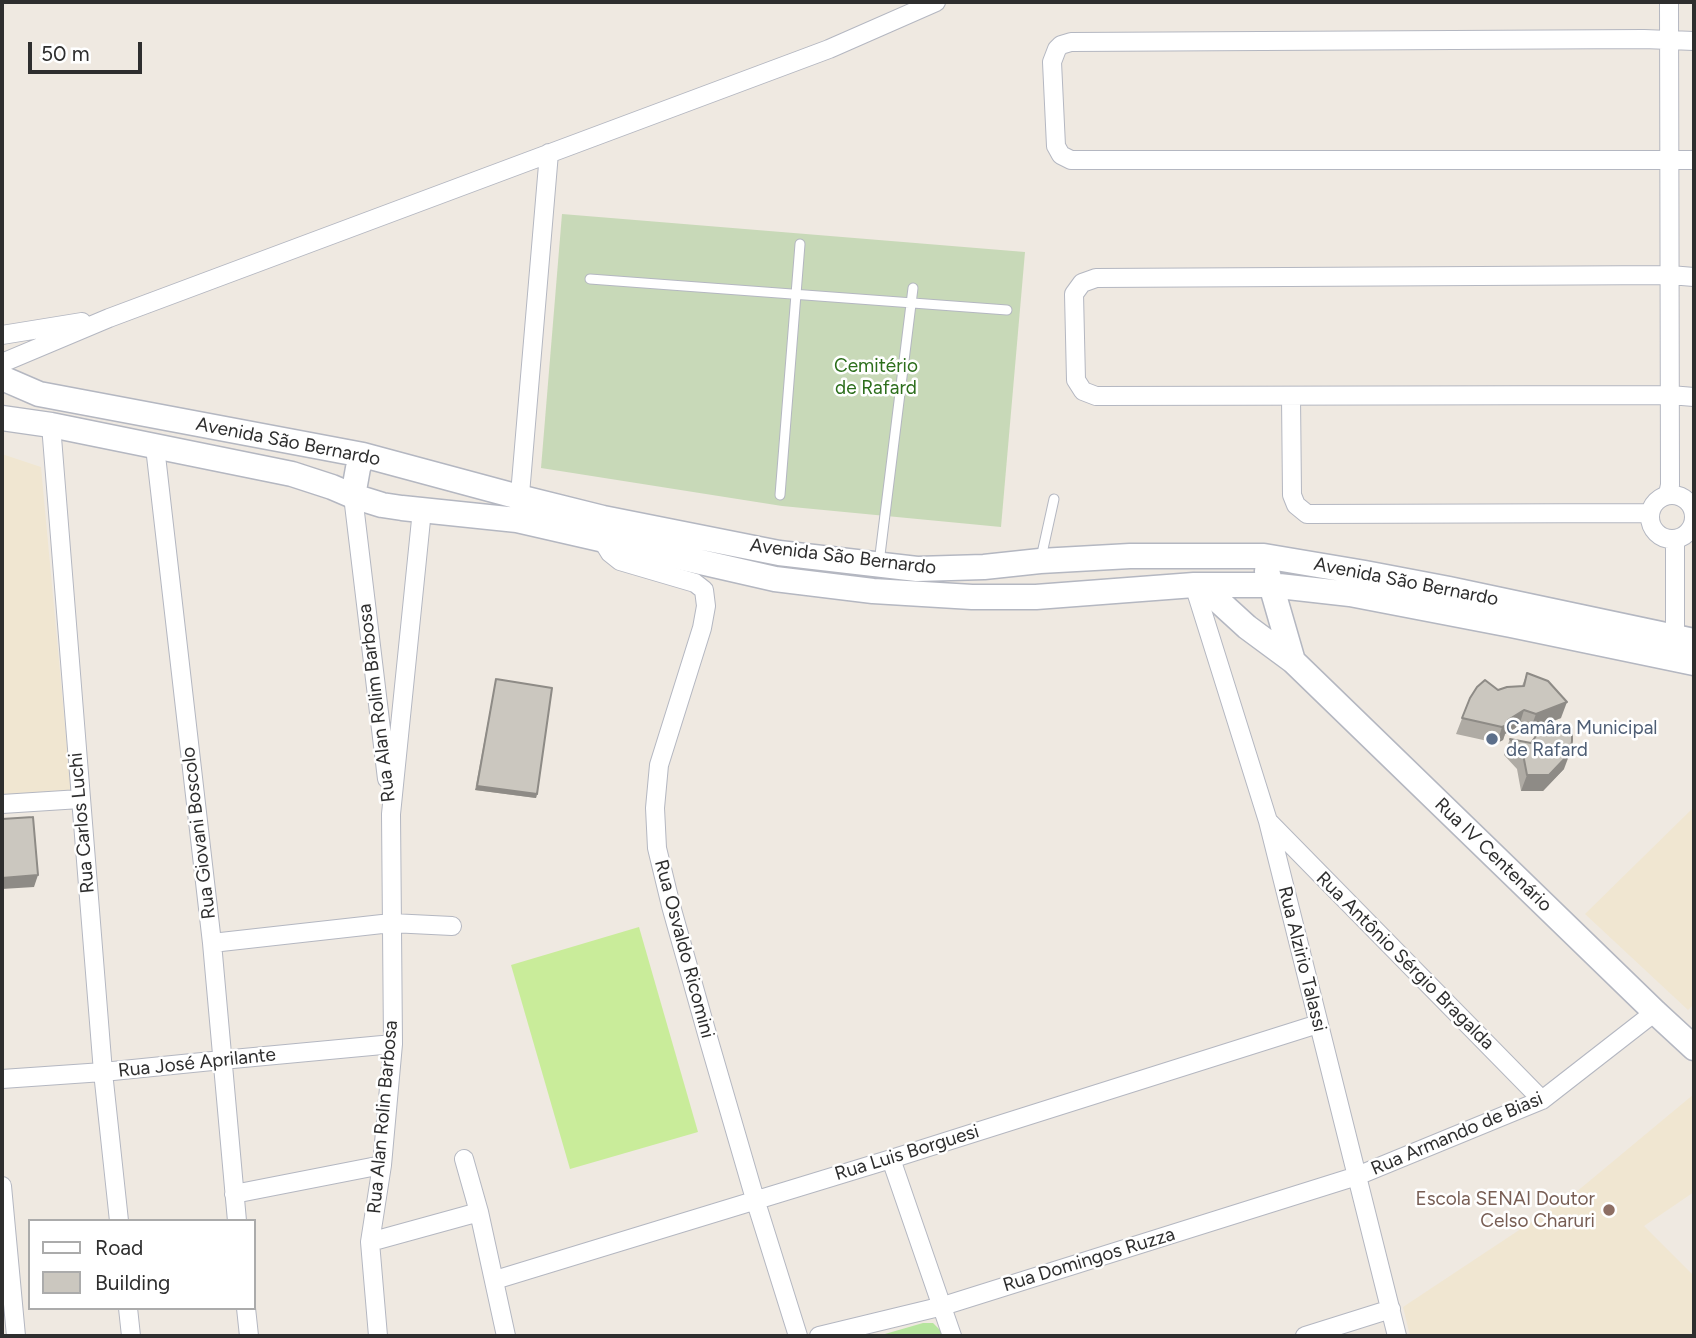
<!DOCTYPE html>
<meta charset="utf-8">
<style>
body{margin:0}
#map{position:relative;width:1696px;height:1338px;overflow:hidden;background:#efe9e1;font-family:Figtree,sans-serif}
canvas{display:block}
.frame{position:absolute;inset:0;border:4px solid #2e2e2e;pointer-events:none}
.legend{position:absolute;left:28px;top:1219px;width:228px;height:91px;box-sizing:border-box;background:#fff;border:2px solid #ababab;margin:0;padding:9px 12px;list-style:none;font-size:21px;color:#2e2e2e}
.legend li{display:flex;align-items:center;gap:14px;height:35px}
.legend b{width:35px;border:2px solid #ababab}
.scale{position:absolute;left:28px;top:42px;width:114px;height:32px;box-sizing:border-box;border:4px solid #2e2e2e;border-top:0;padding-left:9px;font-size:21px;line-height:24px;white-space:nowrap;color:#2e2e2e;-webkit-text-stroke:5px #fff;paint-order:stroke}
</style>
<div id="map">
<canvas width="1696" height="1338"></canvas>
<div class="frame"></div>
<ul class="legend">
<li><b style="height:9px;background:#fff"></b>Road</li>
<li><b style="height:19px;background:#cbc7bf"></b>Building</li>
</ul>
<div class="scale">50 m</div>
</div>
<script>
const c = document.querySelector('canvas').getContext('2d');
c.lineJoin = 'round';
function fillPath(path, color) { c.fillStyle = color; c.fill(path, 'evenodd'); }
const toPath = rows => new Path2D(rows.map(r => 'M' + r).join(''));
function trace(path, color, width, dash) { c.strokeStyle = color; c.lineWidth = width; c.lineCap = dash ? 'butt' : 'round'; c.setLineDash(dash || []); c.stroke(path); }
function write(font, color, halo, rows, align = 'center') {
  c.font = font + ' Figtree,sans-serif'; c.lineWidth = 5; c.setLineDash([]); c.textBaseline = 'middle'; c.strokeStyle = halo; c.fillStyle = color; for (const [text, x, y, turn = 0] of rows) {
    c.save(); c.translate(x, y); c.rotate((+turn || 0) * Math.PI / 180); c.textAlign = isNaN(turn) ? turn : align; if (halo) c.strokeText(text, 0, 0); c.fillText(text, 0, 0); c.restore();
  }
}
fillPath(toPath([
 [2,454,41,467,71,790,2,795],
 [1694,807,1694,1004,1688,1010,1585,914],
 [1694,1094,1694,1192,1644,1226,1694,1276,1694,1336,1410,1336,1403,1307,1575,1193]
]), '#f0e6d1');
fillPath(toPath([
 [923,1323,933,1323,940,1330,943,1336,878,1336]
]), '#b6e59e');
fillPath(toPath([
 [562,214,1025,252,1001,527,782,506,541,468]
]), '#c8d9b8');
fillPath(toPath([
 [639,927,698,1132,570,1169,511,965]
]), '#c9ec9a');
const lane = toPath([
 [590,279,1007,310],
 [780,495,800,244],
 [1041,558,1054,499],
 [879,563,913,288]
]);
const street = toPath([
 [1694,41,1644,39,1071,42,1061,45,1057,49,1052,62,1056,146,1061,155,1071,160,1694,160],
 [1694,277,1670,275,1096,278,1082,283,1074,294,1076,380,1083,391,1096,396,1670,395,1694,397],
 [2,335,82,322],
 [2,363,109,318,829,49,936,2],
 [1291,397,1292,495,1296,505,1307,514,1649,513],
 [51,425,103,1072,119,1221],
 [155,447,212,943,237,1221],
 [1668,494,1670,485,1669,2],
 '1650 517a22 22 0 1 1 44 0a22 22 0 1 1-44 0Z',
 [353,496,387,779],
 [519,506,549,153],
 [602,540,610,553,620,561,695,583,704,590,706,606,702,628,659,765,655,808,657,848,671,906,709,1041,755,1199,798,1336],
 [1194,585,1268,821,1397,1336],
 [1675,637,1675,539],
 [2,804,80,799],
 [1270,823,1542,1100],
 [212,943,391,923,452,926],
 [2,1079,103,1072,222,1060,393,1044],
 [464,1159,479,1212,506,1336],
 [891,1159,952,1336],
 [2,1186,16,1336],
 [234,1194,382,1165],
 [370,1242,479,1212],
 [495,1280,891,1159,1318,1024],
 [128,1308,131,1336],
 [246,1308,249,1336],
 [378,1336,370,1242,382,1165,393,1044,391,814,422,510],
 [819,1336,943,1306,1357,1176,1542,1100,1655,1012],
 [1305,1336,1391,1309]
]);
const secondary = toPath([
 [2,378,39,394,363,455,519,497,603,518,779,553,917,569,984,567,1040,561,1130,556,1264,556,1365,573,1449,589,1694,641],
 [2,418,51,425,292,474,332,487,353,496,382,505,402,508,517,520,775,579,873,591,972,597,1036,597,1194,585,1270,585,1350,594,1511,625,1694,663],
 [353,496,358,468,363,455],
 [1267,571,1293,661],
 [1201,585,1247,627,1293,661,1655,1012,1694,1048]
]);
trace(lane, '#b4b7c1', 11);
trace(street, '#b4b7c1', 20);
trace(secondary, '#b4b7c1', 27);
trace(lane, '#fff', 9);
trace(street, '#fff', 18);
trace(secondary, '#fff', 24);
fillPath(toPath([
 [1527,673,1561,718,1530,730,1519,726,1505,734,1503,740,1497,743,1456,734,1470,698,1522,686],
 [496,679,537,794,536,798,475,790],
 [1510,739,1564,769,1543,791,1521,791,1517,769,1504,755]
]), '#afaba4');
fillPath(toPath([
 [1567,702,1561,718,1530,730,1536,714],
 [1524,710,1519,726,1505,734,1503,740,1497,743,1502,727,1508,720],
 [1570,753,1564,769,1543,791,1521,791,1527,775],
 [477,786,537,794,536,798,475,790],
 [38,875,34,887,2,889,2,878]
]), '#8e8b86');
const building = toPath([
 [1527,673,1548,681,1567,702,1536,714,1524,710,1508,720,1509,724,1502,727,1462,718,1470,698,1477,687,1485,680,1498,690,1507,687,1524,686,1527,673],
 [496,679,552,688,537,794,477,786,496,679],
 [1541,729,1572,729,1572,741,1570,753,1549,775,1527,775,1523,754,1510,739,1531,743,1541,729],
 [33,817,38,875,2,878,2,819,33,817]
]);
fillPath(building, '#cbc7bf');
trace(building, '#8e8b86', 2);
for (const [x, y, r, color] of [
 [1492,739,7,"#5c6f8a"],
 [1609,1210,7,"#8d6e63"]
]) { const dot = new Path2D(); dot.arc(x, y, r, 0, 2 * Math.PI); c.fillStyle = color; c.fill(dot); trace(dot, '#fff', 2.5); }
write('19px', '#2c6e1b', '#fff', [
 ["Cemitério",876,366],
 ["de Rafard",876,388]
]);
write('19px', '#2e2e2e', '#fff', [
 ["Avenida São Bernardo",288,442,11],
 ["Avenida São Bernardo",843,557,7],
 ["Avenida São Bernardo",1406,582,11],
 ["Rua Alan Rolim Barbosa",377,703,-97],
 ["Rua Carlos Luchi",82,823,-95],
 ["Rua Giovani Boscolo",199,833,-97],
 ["Rua IV Centenário",1493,855,44],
 ["Rua Osvaldo Ricomini",684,949,75],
 ["Rua Alzirio Talassi",1302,959,76],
 ["Rua Antônio Sérgio Bragalda",1405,961,45],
 ["Rua José Aprilante",197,1063,-6],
 ["Rua Alan Rolin Barbosa",383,1117,-85],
 ["Rua Armando de Biasi",1457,1134,-23],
 ["Rua Luis Borguesi",907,1153,-17],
 ["Rua Domingos Ruzza",1089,1260,-17]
]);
write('19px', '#4e5e75', '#fff', [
 ["Camâra Municipal",1506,728],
 ["de Rafard",1506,750]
], 'left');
write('19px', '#785e54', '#fff', [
 ["Escola SENAI Doutor",1595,1199],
 ["Celso Charuri",1595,1221]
], 'right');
</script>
